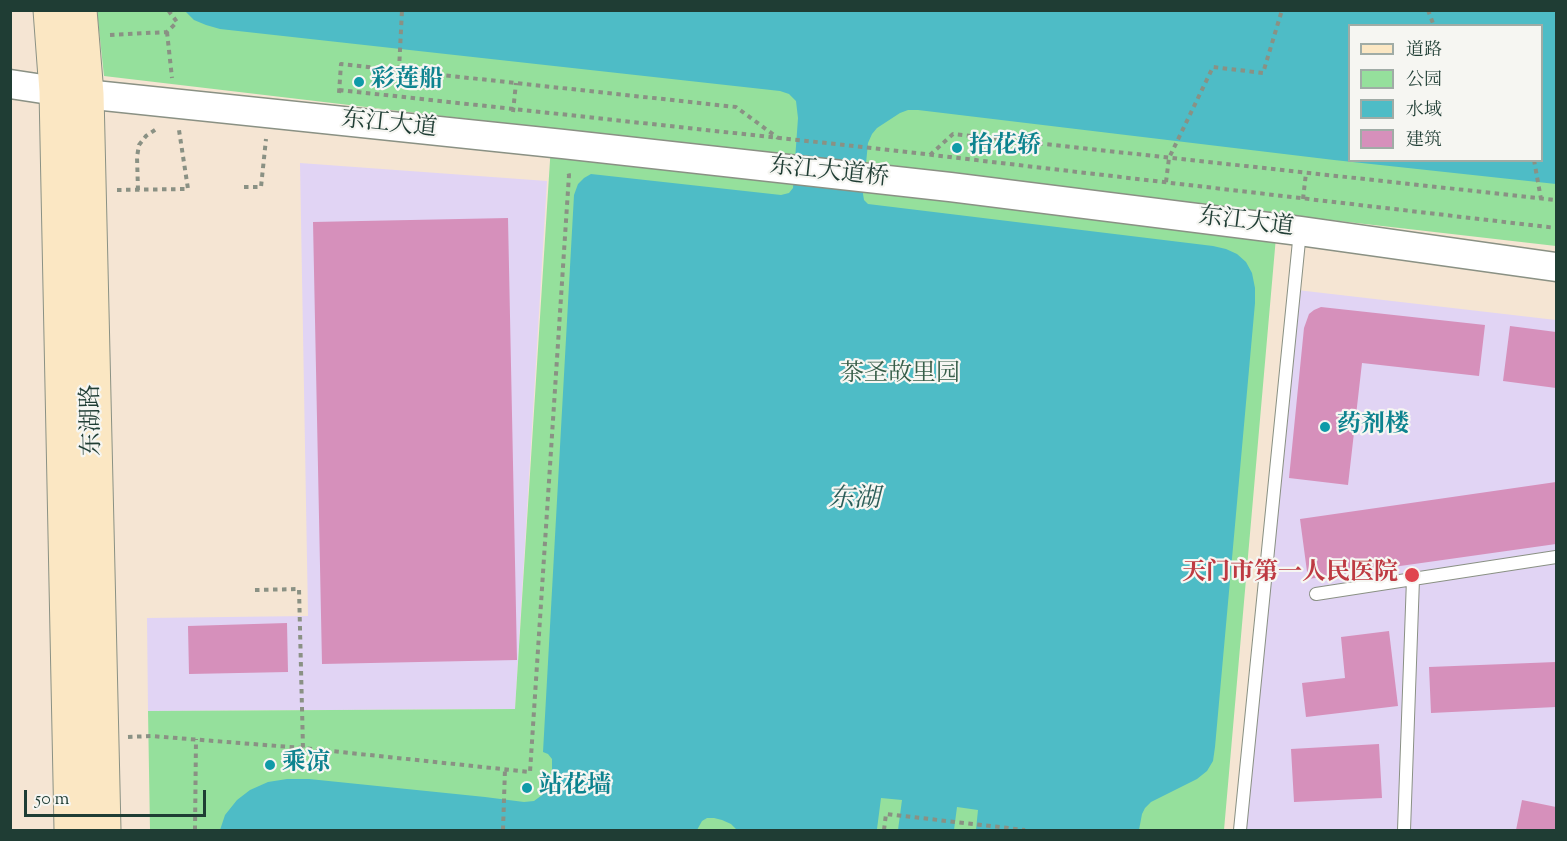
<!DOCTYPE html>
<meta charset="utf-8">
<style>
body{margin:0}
#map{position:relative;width:1567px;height:841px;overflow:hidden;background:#f5e5d3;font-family:"Sorts Mill Goudy","Noto Serif SC",serif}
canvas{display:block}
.frame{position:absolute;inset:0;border:12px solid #1f3d34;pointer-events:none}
.legend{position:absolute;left:1348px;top:24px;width:195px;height:138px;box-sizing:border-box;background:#f6f6f2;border:2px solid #a0aca6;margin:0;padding:8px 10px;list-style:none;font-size:18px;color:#1f3d34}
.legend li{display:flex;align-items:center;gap:12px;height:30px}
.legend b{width:30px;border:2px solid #a0aca6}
.scale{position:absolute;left:24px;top:790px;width:182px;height:27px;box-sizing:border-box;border:3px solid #1f3d34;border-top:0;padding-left:8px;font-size:18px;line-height:21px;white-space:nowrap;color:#1f3d34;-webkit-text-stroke:4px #f6f6f2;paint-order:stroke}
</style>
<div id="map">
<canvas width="1567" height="841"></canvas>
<div class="frame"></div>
<ul class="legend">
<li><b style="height:8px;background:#fbe7c3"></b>道路</li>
<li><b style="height:16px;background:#95e09c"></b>公园</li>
<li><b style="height:16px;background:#4ebcc6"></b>水域</li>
<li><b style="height:16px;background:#d690bb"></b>建筑</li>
</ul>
<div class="scale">50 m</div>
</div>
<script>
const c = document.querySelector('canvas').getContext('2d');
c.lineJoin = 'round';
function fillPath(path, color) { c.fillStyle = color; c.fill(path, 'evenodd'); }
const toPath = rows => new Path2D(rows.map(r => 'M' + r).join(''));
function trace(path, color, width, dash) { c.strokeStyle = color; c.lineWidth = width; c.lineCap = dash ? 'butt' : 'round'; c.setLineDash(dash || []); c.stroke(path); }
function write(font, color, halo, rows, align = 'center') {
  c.font = font + ' "Sorts Mill Goudy","Noto Serif SC",serif'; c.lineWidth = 4.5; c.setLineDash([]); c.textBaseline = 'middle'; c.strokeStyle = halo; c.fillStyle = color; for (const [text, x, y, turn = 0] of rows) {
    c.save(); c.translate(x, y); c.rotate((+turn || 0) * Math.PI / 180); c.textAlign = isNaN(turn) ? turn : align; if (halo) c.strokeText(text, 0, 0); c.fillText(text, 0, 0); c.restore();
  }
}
fillPath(toPath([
 [300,163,547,181,515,709,148,711,147,618,308,616],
 [1297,290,1556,320,1556,830,1242,830]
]), '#e1d4f4');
fillPath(toPath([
 [97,11,1556,11,1556,246,1278,214,1224,830,150,830,148,711,515,709,552,129,104,76],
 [1350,26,1542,26,1542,160,1350,160]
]), '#95e09c');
fillPath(toPath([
 [185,11,1556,11,1556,184,1334,160,918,110,908,110,900,113,877,128,872,134,868,143,863,194,864,200,868,204,1213,246,1226,249,1237,254,1246,262,1252,273,1255,288,1255,303,1215,747,1213,761,1207,771,1197,779,1151,802,1145,808,1142,814,1139,830,976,830,978,810,957,807,954,830,898,830,902,800,881,798,877,829,887,830,737,830,731,824,722,820,714,818,707,818,702,821,697,830,220,830,225,815,237,800,250,790,268,782,287,779,309,779,485,797,524,802,534,801,542,795,548,786,552,769,552,759,548,754,543,752,574,195,578,184,584,178,591,174,781,195,789,193,793,188,798,118,796,101,789,94,780,91,220,29,206,25,194,20],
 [1350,26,1542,26,1542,160,1350,160]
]), '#4ebcc6');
fillPath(toPath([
 [508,218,517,660,322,664,313,222],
 [1321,307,1485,325,1479,376,1362,363,1348,485,1289,478,1304,328,1309,314,1314,310],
 [1510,326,1556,332,1556,388,1503,381],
 [1556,482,1556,544,1308,579,1300,519],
 [287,623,288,672,189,674,188,626],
 [1389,631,1398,706,1306,717,1302,683,1345,678,1341,637],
 [1556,662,1556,707,1431,713,1429,667],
 [1379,744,1382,798,1294,802,1291,749],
 [1522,800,1556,807,1556,830,1516,830]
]), '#d690bb');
const service = toPath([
 [1316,594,1413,579],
 [1240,830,1300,231],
 [1404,830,1413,579,1556,557]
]);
const tertiary = toPath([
 [10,84,56,91,563,144,950,187,1300,231,1556,267]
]);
const secondary = toPath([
 [50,10,56,91,71,830],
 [80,10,87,94,104,830]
]);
trace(service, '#8a9184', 14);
trace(tertiary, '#8a9184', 31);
trace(secondary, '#8a9184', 35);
trace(toPath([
 [1428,10,1434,26],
 [167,32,172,78],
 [110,35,167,32,177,22,168,10],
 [399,70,402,10],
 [339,90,890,150,1556,228],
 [339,93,341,64,736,107,778,138],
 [513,112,516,83],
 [930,155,953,134,1556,200],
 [1534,160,1541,199],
 [1166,182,1169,158,1213,67,1263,73,1282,10],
 [244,187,261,187,266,139],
 [117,190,188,189,179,130],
 [138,190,137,157,139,145,146,136,158,128],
 [1303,199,1306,173],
 [255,590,299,589,303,748],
 [128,737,151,736,303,748,530,772,569,175,568,171],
 [195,830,196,739],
 [503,830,505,769],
 [884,830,886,814,1025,830]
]), '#8a9184', 4, [4.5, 4.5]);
trace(service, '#fff', 12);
trace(tertiary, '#fff', 28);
trace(secondary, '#fbe7c3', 33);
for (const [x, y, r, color] of [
 [359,82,6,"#0f9aa8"],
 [957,148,6,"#0f9aa8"],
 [1325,427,6,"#0f9aa8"],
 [1412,575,8,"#e0444e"],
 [270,765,6,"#0f9aa8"],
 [527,788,6,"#0f9aa8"]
]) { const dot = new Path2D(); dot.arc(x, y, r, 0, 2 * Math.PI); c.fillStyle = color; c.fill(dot); trace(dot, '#f6f6f2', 2); }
write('bold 24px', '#0d838f', '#f6f6f2', [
 ["彩莲船",371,82],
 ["抬花轿",969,148],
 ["药剂楼",1337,427],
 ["乘凉",282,765],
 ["站花墙",539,788]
], 'left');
write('24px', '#1f3d34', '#f6f6f2', [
 ["东江大道",389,126,6],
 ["东江大道桥",829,174,6],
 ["东江大道",1246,224,7],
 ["东湖路",94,420,-91]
]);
write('24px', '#375e49', '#f6f6f2', [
 ["茶圣故里园",900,376]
]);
write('bold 24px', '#be3a42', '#f6f6f2', [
 ["天门市第一人民医院",1398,575]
], 'right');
write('italic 26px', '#2b5d58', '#f6f6f2', [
 ["东湖",854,502]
]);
</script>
